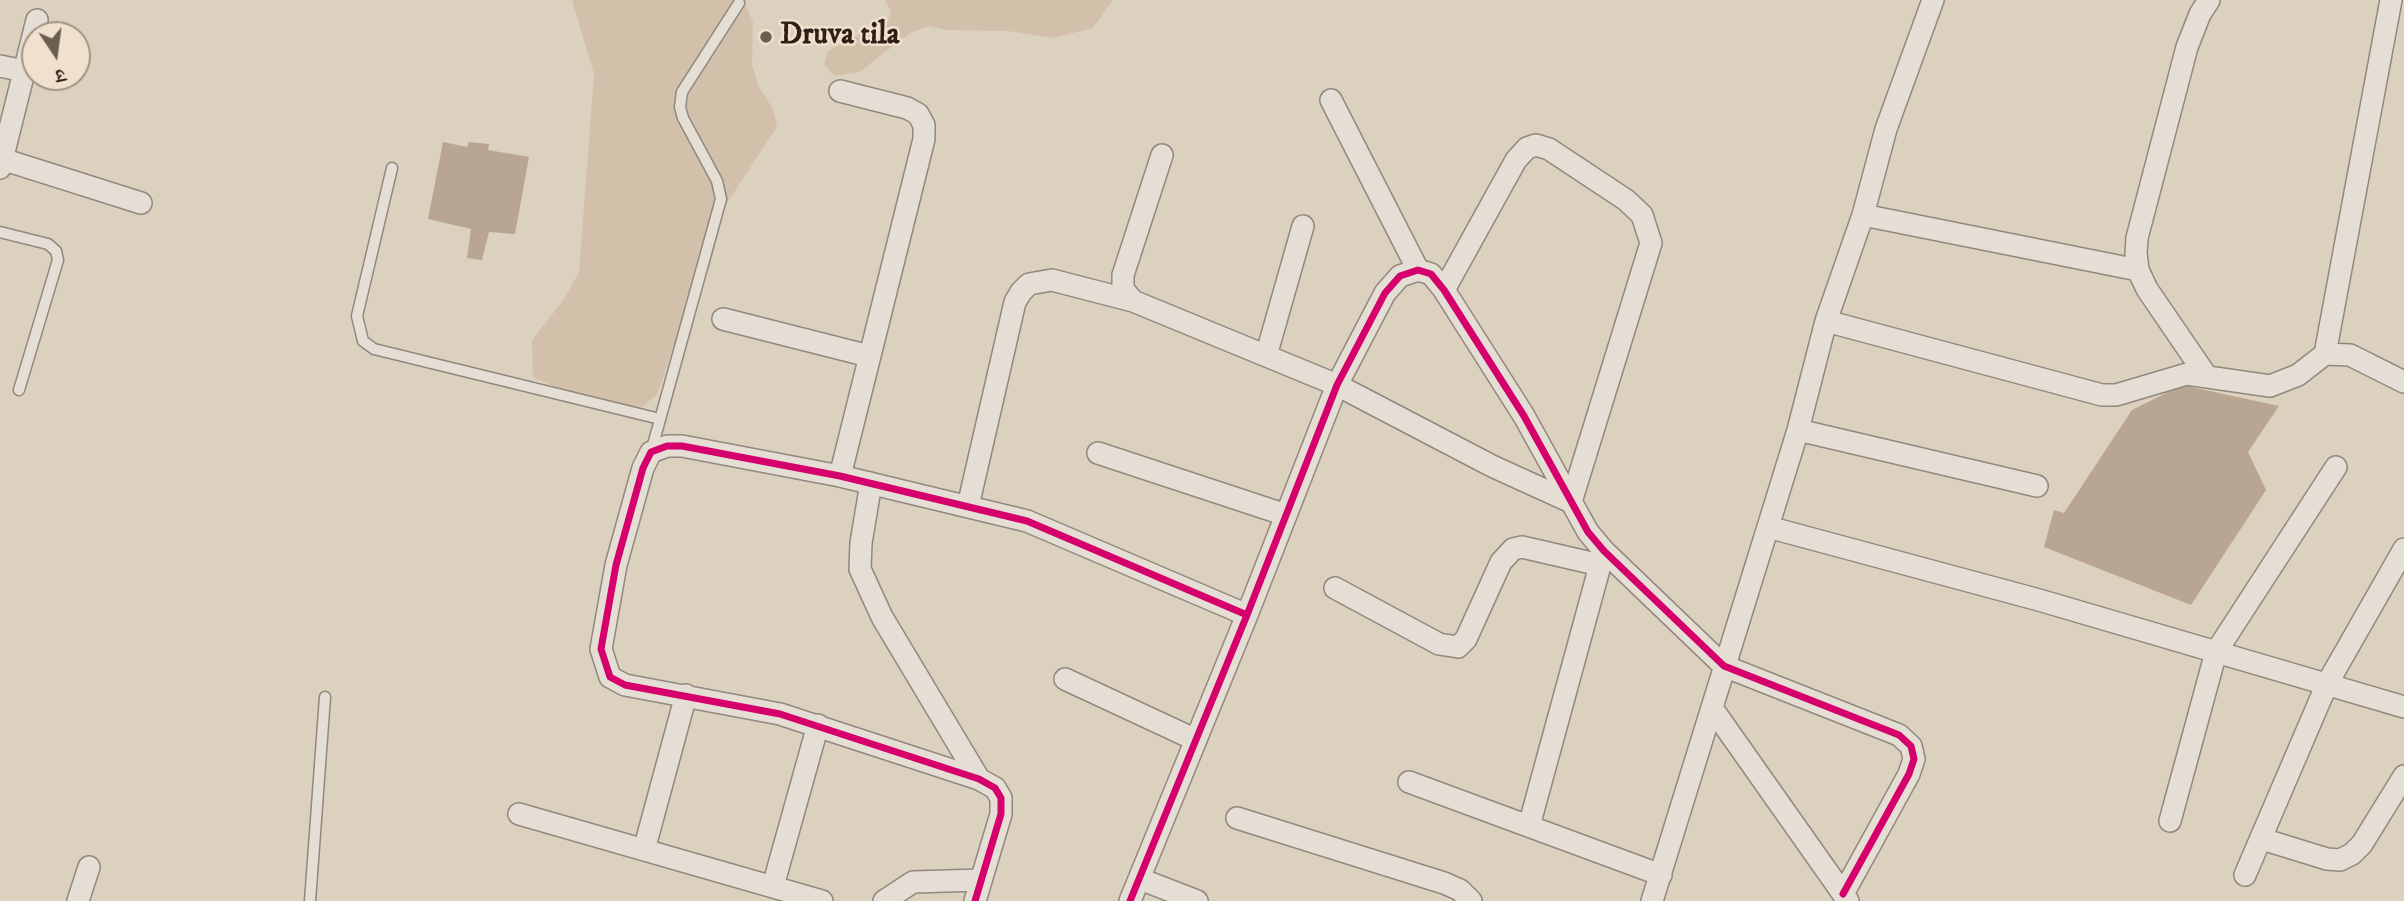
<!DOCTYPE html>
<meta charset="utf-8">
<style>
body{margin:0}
#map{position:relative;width:2404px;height:901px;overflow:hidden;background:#dcd0bf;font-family:"IM FELL DW Pica","Noto Serif Devanagari",serif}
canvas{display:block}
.north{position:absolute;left:21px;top:21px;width:70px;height:70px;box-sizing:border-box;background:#f0e1ce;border:2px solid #a39384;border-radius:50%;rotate:167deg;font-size:19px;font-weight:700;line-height:28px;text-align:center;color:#301f16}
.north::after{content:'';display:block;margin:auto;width:24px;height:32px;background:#6c5d51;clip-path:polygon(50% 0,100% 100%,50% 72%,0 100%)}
</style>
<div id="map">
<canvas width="2404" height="901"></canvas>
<div class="north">उ</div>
</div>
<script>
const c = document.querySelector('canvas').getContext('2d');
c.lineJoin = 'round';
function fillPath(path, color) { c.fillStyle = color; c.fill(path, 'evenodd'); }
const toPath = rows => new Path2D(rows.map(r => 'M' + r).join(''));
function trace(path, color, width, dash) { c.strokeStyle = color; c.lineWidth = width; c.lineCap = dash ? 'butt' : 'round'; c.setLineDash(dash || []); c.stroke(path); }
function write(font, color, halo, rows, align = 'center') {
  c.font = font + ' "IM FELL DW Pica",serif'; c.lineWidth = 5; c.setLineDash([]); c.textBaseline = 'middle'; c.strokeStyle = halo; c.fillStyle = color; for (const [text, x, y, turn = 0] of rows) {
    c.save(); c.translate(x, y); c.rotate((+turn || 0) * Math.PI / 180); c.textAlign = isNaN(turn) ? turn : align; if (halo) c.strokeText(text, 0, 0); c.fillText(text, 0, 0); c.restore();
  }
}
fillPath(toPath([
 [572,0,743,0,753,22,752,65,759,87,773,109,777,127,725,206,709,269,678,333,657,395,640,408,566,392,533,377,532,340,562,302,579,273,594,74],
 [885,0,1113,0,1093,28,1053,38,1008,31,947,30,929,26,910,33,859,72,834,76,824,64,828,51,864,32,884,30,891,12]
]), '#d2c0aa');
fillPath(toPath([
 [443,142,467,147,469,142,489,144,488,150,529,157,515,234,489,232,482,260,467,258,471,229,428,219],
 [2182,385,2279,406,2248,452,2266,490,2191,605,2044,547,2054,510,2064,513,2132,410]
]), '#b8a692');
const lane = toPath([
 [392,168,357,316,363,341,374,349,660,419],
 [0,232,48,244,56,251,58,260,19,390],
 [651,452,721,199,717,181,683,118,680,107,682,92,739,3],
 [310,901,325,697]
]);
const street = toPath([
 [0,66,24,71],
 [840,91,907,108,918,114,924,125,924,139,840,476],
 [1331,100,1418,270],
 [1162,155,1123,275,1123,289,1133,301,1337,385,1492,466,1571,502,1651,243,1642,215,1626,200,1549,149,1536,145,1527,148,1516,160,1444,290],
 [2,159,141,203],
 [0,168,37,20],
 [1863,215,2138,270],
 [723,319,869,356],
 [1826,321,2102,395,2116,395,2187,374,2270,386,2298,375,2325,354,2350,355,2404,382],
 [2325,354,2391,0],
 [1266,356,1303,226],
 [2205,374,2147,289,2138,270,2136,253,2137,238,2187,47,2200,14,2209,0],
 [1798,430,2037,486],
 [1098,453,1286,515],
 [871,483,861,543,860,569,882,617,979,779],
 [968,506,1015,302,1021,292,1029,284,1052,280,1133,301],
 [1768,527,2039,600,2404,707],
 [1335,588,1439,644,1458,647,1466,639,1501,562,1513,549,1522,547,1600,565],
 [1065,679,1196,740],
 [1712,708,1848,901],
 [1409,782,1661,875],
 [519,814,822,901],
 [1237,818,1444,883,1460,890,1471,901],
 [2170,821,2216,652,2336,467],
 [1529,826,1604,551],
 [2262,839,2327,859,2340,860,2352,854,2362,844,2404,776],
 [644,850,686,695],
 [2245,875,2327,684,2404,549],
 [1140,879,1197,901],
 [773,886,818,725],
 [78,901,89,867],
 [884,901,913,882,981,880],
 [975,901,1001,814,1001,798,995,788,979,779,780,714,625,685,610,677,601,649,616,565,643,468,651,452,667,446,682,446,840,476,1027,521,1247,615],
 [1130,901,1247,615,1337,385,1385,293,1400,276,1418,270,1431,274,1444,290,1524,416,1588,532,1604,551,1724,666,1899,735,1911,746,1914,759,1909,774,1843,894],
 [1652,901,1798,430,1826,321,1863,215,1886,129,1933,0]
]);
trace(lane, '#91887e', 13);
trace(street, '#91887e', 24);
trace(lane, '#e4ded5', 10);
trace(street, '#e4ded5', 21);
trace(toPath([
 [975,901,1001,814,1001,798,995,788,979,779,780,714,625,685,610,677,601,649,616,565,643,468,651,452,667,446,682,446,840,476,1027,521,1247,615],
 [1130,901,1247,615,1337,385,1385,293,1400,276,1418,270,1431,274,1444,290,1524,416,1588,532,1604,551,1724,666,1899,735,1911,746,1914,759,1909,774,1843,894]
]), '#d6006c', 7);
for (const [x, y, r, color] of [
 [766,37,7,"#6c5d51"]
]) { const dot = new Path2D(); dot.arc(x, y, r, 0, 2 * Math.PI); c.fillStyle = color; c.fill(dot); trace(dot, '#f0e1ce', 2.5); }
write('bold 30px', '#301f16', '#f0e1ce', [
 ["Druva tila",780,37]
], 'left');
</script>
